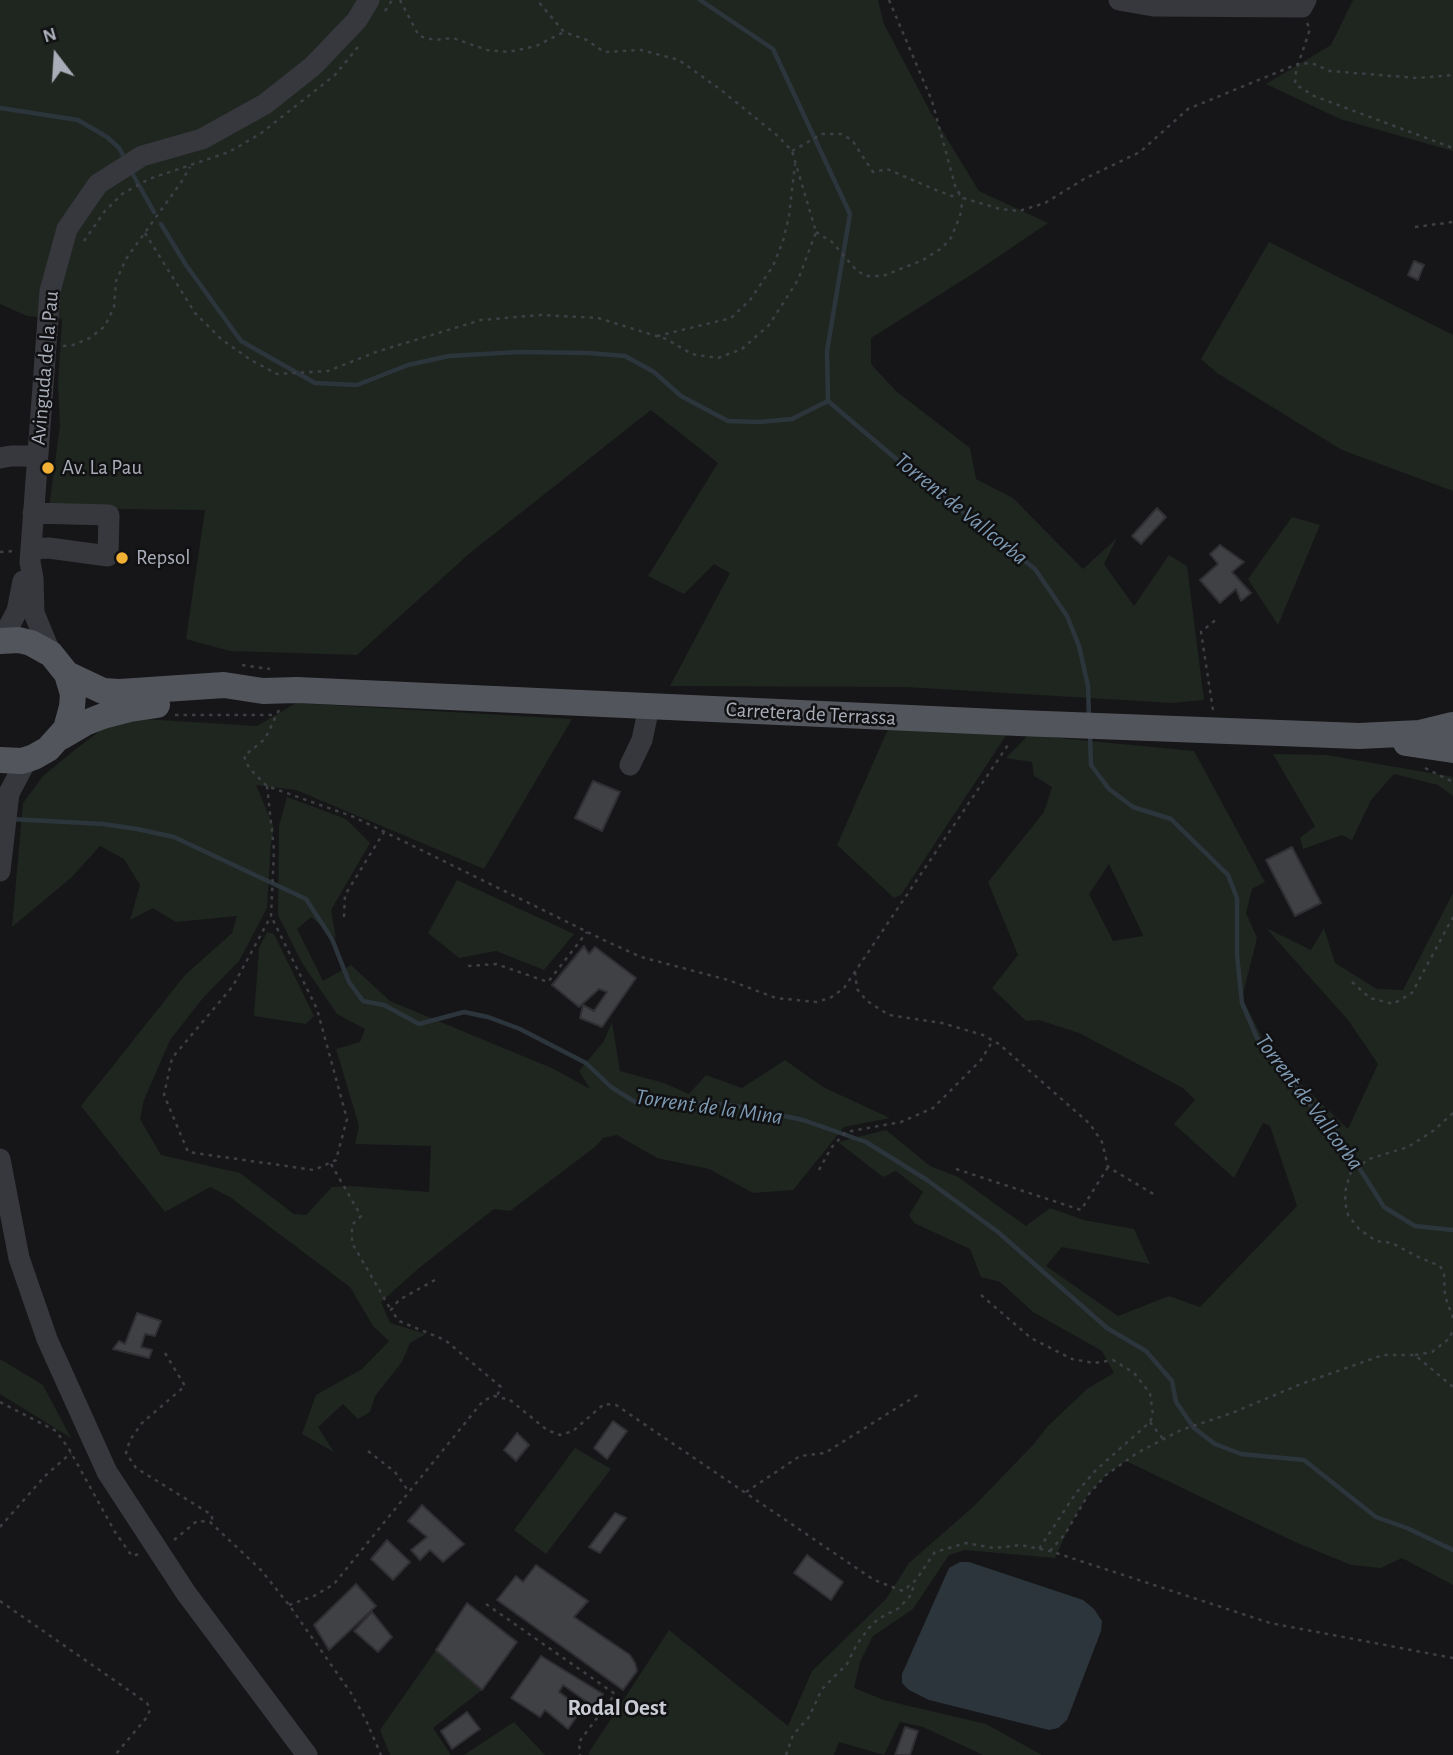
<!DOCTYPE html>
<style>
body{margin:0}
#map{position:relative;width:1453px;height:1755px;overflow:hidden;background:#161618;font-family:"Alegreya Sans",sans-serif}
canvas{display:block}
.north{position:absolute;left:21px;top:21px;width:70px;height:70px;-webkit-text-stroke:5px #111113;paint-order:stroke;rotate:343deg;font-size:19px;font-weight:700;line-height:28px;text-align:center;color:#a8adb8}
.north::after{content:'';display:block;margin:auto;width:24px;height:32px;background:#a8adb8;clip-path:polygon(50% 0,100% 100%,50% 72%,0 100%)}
</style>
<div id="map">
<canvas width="1453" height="1755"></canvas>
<div class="north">N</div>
</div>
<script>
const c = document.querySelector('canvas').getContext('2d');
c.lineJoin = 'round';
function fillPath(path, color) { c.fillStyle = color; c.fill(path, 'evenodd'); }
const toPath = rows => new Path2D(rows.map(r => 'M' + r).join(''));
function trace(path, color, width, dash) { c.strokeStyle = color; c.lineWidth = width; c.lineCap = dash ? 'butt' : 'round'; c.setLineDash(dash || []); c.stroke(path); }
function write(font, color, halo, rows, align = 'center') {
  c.font = font + ' "Alegreya Sans",sans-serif'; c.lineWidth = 5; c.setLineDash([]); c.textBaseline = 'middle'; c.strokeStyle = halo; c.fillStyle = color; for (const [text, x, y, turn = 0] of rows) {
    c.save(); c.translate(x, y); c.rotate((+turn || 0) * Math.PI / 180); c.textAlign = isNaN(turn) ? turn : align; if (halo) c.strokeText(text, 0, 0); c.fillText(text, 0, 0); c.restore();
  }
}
fillPath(toPath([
 [0,0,878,0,884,24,930,111,979,191,1048,223,974,273,871,338,871,364,896,391,970,448,976,479,1013,498,1083,569,1117,538,1104,564,1134,606,1169,555,1187,566,1204,700,1173,703,906,687,670,686,730,573,714,564,684,594,648,576,718,463,651,410,470,553,357,655,230,651,186,639,205,510,49,508,60,425,58,385,62,319,27,316,0,304],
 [1353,0,1453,0,1453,151,1340,119,1266,84,1331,45],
 [1269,242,1453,335,1453,491,1342,450,1217,373,1201,359],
 [1292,517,1320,525,1278,625,1248,579],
 [296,703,572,719,484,869,296,790,256,785,274,828,271,843,267,908,239,961,203,998,170,1040,144,1100,140,1119,161,1155,240,1173,294,1214,306,1215,332,1187,351,1186,429,1192,431,1146,355,1144,359,1126,336,1049,360,1042,365,1029,337,1014,302,963,278,915,279,826,287,797,346,819,370,843,331,910,336,938,311,917,297,929,323,981,351,965,390,1001,554,1069,590,1089,579,1071,604,1041,612,1022,620,1071,664,1083,689,1094,706,1075,742,1088,785,1060,823,1087,890,1118,844,1127,793,1190,753,1193,709,1169,657,1158,617,1135,603,1138,595,1147,510,1211,494,1209,419,1268,381,1302,390,1323,426,1334,410,1343,402,1362,375,1396,370,1412,358,1419,343,1404,318,1427,334,1452,302,1434,316,1395,362,1369,389,1341,373,1326,350,1287,230,1197,210,1187,165,1212,81,1106,185,975,232,933,237,916,176,922,153,908,130,920,140,885,124,859,100,846,71,878,12,927,23,803,43,776,72,752,105,727,143,719,257,726],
 [889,727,1007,734,901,895,894,898,837,845],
 [1028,735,1194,751,1265,882,1252,889,1246,913,1257,938,1242,998,1271,1055,1348,1129,1378,1064,1348,1020,1266,928,1311,950,1324,928,1335,963,1377,989,1403,990,1453,893,1453,1585,1402,1558,1381,1568,1351,1565,1295,1542,1126,1461,1106,1475,1088,1495,1071,1523,1055,1558,965,1550,949,1555,913,1609,873,1636,860,1662,854,1688,884,1700,986,1724,1042,1755,983,1755,923,1727,900,1722,884,1755,839,1742,834,1755,590,1755,588,1754,669,1630,788,1726,812,1671,886,1599,909,1563,974,1506,1033,1445,1048,1426,1087,1389,1114,1373,1102,1351,1033,1312,1000,1282,981,1277,970,1249,914,1223,909,1215,923,1192,896,1171,883,1177,838,1142,886,1130,930,1166,958,1177,1026,1226,1050,1208,1084,1220,1134,1229,1150,1264,1062,1247,1046,1266,1118,1316,1169,1296,1200,1307,1297,1206,1270,1126,1263,1123,1234,1178,1174,1124,1195,1100,1183,1088,1079,1033,1039,1020,1026,1021,992,988,1018,955,988,882,1044,812,1052,787,1034,776,1032,762,1006,758],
 [1109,864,1143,935,1143,936,1113,941,1089,894],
 [1273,754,1327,755,1453,777,1453,796,1438,785,1394,774,1371,800,1352,840,1342,835,1303,849,1300,838,1315,826],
 [457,880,574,934,544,970,496,951,459,958,428,933],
 [267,932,274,934,314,1016,306,1024,254,1016,259,948],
 [0,1359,43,1385,71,1438,0,1394],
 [575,1448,611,1469,546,1554,514,1530],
 [436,1650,482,1690,433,1728,451,1755,390,1755,380,1730],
 [514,1722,545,1755,464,1755]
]), '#1e261f');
fillPath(toPath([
 [960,1562,969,1562,1083,1600,1094,1609,1102,1621,1101,1631,1067,1720,1058,1728,1049,1730,929,1700,909,1690,902,1683,902,1674,949,1568]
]), '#2c353c');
trace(toPath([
 [700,0,773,49,850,214,827,351,828,401],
 [0,108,78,120,107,137,119,148,126,160],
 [131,171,154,212],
 [161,224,186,265,241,341,315,383,357,385,408,365,449,356,518,352,588,353,625,356,654,372,681,396,728,421,759,422,792,419,828,401,908,469,1035,569,1067,616,1079,646,1088,686,1089,717],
 [1090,736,1091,765,1109,789,1133,807,1171,819,1228,875,1237,898,1237,955,1242,1003,1257,1038,1317,1113,1335,1130,1384,1207,1415,1226,1453,1230],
 [11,819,103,824,137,829,174,837,306,899,332,939,349,982,363,1001,384,1005,419,1024,464,1012,488,1017,520,1029,586,1063,611,1087,635,1102,711,1103,742,1107,803,1120,866,1142,927,1180,998,1232,1107,1328,1146,1351,1172,1381,1176,1402,1194,1428,1215,1444,1241,1454,1304,1460,1376,1517,1407,1528,1453,1550]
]), '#2c353c', 4.5);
const building = toPath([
 [1414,261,1424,265,1418,280,1408,275,1414,261],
 [1157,508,1166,517,1141,544,1132,536,1157,508],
 [1220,545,1244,562,1232,572,1251,593,1241,601,1236,589,1220,603,1200,580,1218,564,1210,554,1220,545],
 [593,781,620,792,602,831,575,818,593,781],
 [1292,847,1321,903,1295,916,1266,860,1292,847],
 [584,946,589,954,595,947,636,978,602,1027,580,1018,583,1005,594,1011,607,992,599,989,579,1007,552,985,584,946],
 [137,1313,161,1321,155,1336,145,1334,141,1347,152,1350,149,1358,113,1349,119,1341,125,1344,137,1313],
 [613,1421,627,1431,607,1459,594,1448,613,1421],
 [517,1433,529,1445,516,1461,504,1450,517,1433],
 [422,1505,464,1544,443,1562,430,1550,420,1560,411,1550,427,1537,408,1521,422,1505],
 [615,1513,626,1518,600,1553,589,1547,615,1513],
 [387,1540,410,1562,393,1580,371,1559,387,1540],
 [807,1555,843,1582,831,1600,794,1573,807,1555],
 [536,1565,588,1601,574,1617,630,1655,635,1663,637,1671,623,1690,497,1600,516,1576,523,1582,536,1565],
 [356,1584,376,1606,329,1650,314,1625,356,1584],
 [467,1603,517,1642,482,1690,436,1650,467,1603],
 [372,1612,392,1637,378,1652,354,1631,372,1612],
 [541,1656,603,1694,593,1706,563,1685,559,1692,582,1709,568,1729,545,1710,540,1717,511,1698,541,1656],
 [467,1712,480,1729,452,1749,441,1731,467,1712],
 [905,1727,918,1731,910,1755,895,1755,905,1727]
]);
fillPath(building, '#404145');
trace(building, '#303034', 2);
trace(toPath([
 [400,0,419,36,435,40,453,38,487,50,508,52,536,46,564,32],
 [889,0,932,101,956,189,963,198,1000,209,1019,211,1045,203,1084,179,1140,152,1188,109,1300,63,1314,64,1330,71,1417,78,1453,75],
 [385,11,392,0],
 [1307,23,1310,29,1296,71,1295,84,1314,96,1453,148],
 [792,151,822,134,841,134,852,140,873,172,887,169,936,190,952,196,960,194],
 [1415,227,1453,222],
 [816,232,832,242,857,271,867,276,883,276,923,260,942,248,951,238,960,216,963,198],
 [145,233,195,313,221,339,251,360,277,374,328,371,376,352,481,320,541,315,598,318,666,339,692,354,718,358,742,349,769,325,798,280,816,232,792,151,779,137,721,90,679,60,641,50,604,52,587,40,564,32,537,0],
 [84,241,105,211,122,194,149,179,229,152,260,134,335,75,358,47],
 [657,336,731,318,750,300,773,266,783,241,789,216,795,164],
 [63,346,73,345,90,338,105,326,114,307,116,281,126,259,182,181,190,167],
 [0,552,14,551],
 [242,665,270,669],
 [279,710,265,739,244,756,249,768,267,786,354,817,608,942,641,957,728,980,776,998,816,1002,830,998,844,988,1010,742],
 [1213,710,1201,632,1218,618],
 [175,715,277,715],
 [1425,768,1453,782],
 [267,786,274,850,271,916,233,986,172,1058,164,1095,188,1152,314,1170,336,1160,347,1119,317,1009,271,916],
 [344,917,345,895,384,832],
 [468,966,496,964,548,982,587,932],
 [855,972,857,989,867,1001,889,1015,942,1023,983,1035,999,1044,1090,1124,1102,1142,1108,1167,1155,1195],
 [1352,982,1370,998,1393,1004,1412,993,1453,917],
 [1453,1113,1433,1131,1408,1147,1369,1159,1351,1172,1346,1187,1345,1202,1348,1215,1359,1229,1376,1241,1392,1243,1416,1256,1440,1266,1444,1273,1445,1296,1453,1318],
 [331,1164,361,1216,352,1225,352,1243,391,1310],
 [956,1169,1081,1210,1108,1167],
 [819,1170,831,1148,846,1132,901,1122,933,1108,981,1060,992,1042],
 [435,1280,399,1300,391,1310,399,1321,445,1340,501,1387,497,1396],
 [981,1295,1031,1338,1072,1359,1094,1363,1113,1360,1134,1373,1150,1393,1153,1415,1150,1422,1096,1470,1076,1493,1039,1549],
 [165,1353,185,1386,142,1423,130,1440,126,1453,136,1468,212,1515,212,1523],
 [1415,1355,1432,1352,1450,1338,1453,1328],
 [0,1402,56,1431,69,1449,115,1532,132,1556,139,1554],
 [1150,1422,1163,1439],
 [368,1451,395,1472,409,1492],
 [746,1492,800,1456,825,1453,919,1394],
 [0,1527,45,1476,71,1453],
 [174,1540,197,1521,210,1522,261,1570,289,1605,351,1693,365,1718,381,1755],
 [1050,1551,1065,1534,1088,1495,1106,1475,1137,1453,1181,1430,1232,1413,1301,1384,1383,1355,1415,1355,1453,1387],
 [0,1601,147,1703,150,1709,148,1716,115,1755],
 [486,1604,615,1694,579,1742,580,1755],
 [289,1605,314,1596,334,1584,483,1401,494,1396,510,1400,547,1430,560,1435,573,1431,604,1404,616,1405,874,1580,903,1591,916,1580,935,1552,966,1543,994,1548,1021,1545,1050,1551,1270,1623,1453,1658],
 [786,1755,793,1735,809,1717,822,1689,847,1664,857,1644,869,1628,878,1619,899,1608,910,1596,915,1583]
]), '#3d3f44', 2.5, [3.5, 5]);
trace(toPath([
 [1119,0,1153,6,1302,7,1306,0],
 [0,458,11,456,37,456],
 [31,549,49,548,108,556,109,515,33,513],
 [0,637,7,630,17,611,23,581],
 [51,654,34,613,33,578,30,562,50,291,67,229,98,184,142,156,202,139,265,104,313,66,357,20,369,0],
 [630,765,642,740,649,707],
 [0,871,9,793,24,765,34,757],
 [0,1159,19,1258,47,1339,107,1472,186,1593,307,1755]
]), '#37383d', 21);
trace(toPath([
 [0,641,19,640,31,643,51,654,67,674,73,694,72,707,66,729,48,749,34,757,22,761,0,760],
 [67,674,103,691,120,692,224,685,263,691,297,690,1019,723,1359,736,1420,733,1453,725],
 [61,737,85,723,103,716,130,709,157,705],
 [1406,743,1453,750]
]), '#53555c', 26);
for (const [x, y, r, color] of [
 [48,468,7,"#f2b134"],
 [122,558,7,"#f2b134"]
]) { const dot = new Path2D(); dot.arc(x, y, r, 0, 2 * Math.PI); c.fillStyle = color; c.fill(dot); trace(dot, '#111113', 2.5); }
write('21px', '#a8adb8', '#111113', [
 ["Avinguda de la Pau",45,368,-85],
 ["Carretera de Terrassa",811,714,3]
]);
write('21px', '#a8adb8', '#111113', [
 ["Av. La Pau",62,468],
 ["Repsol",136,558]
], 'left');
write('italic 23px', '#7f9bb3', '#111113', [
 ["Torrent de Vallcorba",961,509,39],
 ["Torrent de Vallcorba",1309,1102,53],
 ["Torrent de la Mina",709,1107,8]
]);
write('bold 23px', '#c9ccd4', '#111113', [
 ["Rodal Oest",617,1708]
]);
</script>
